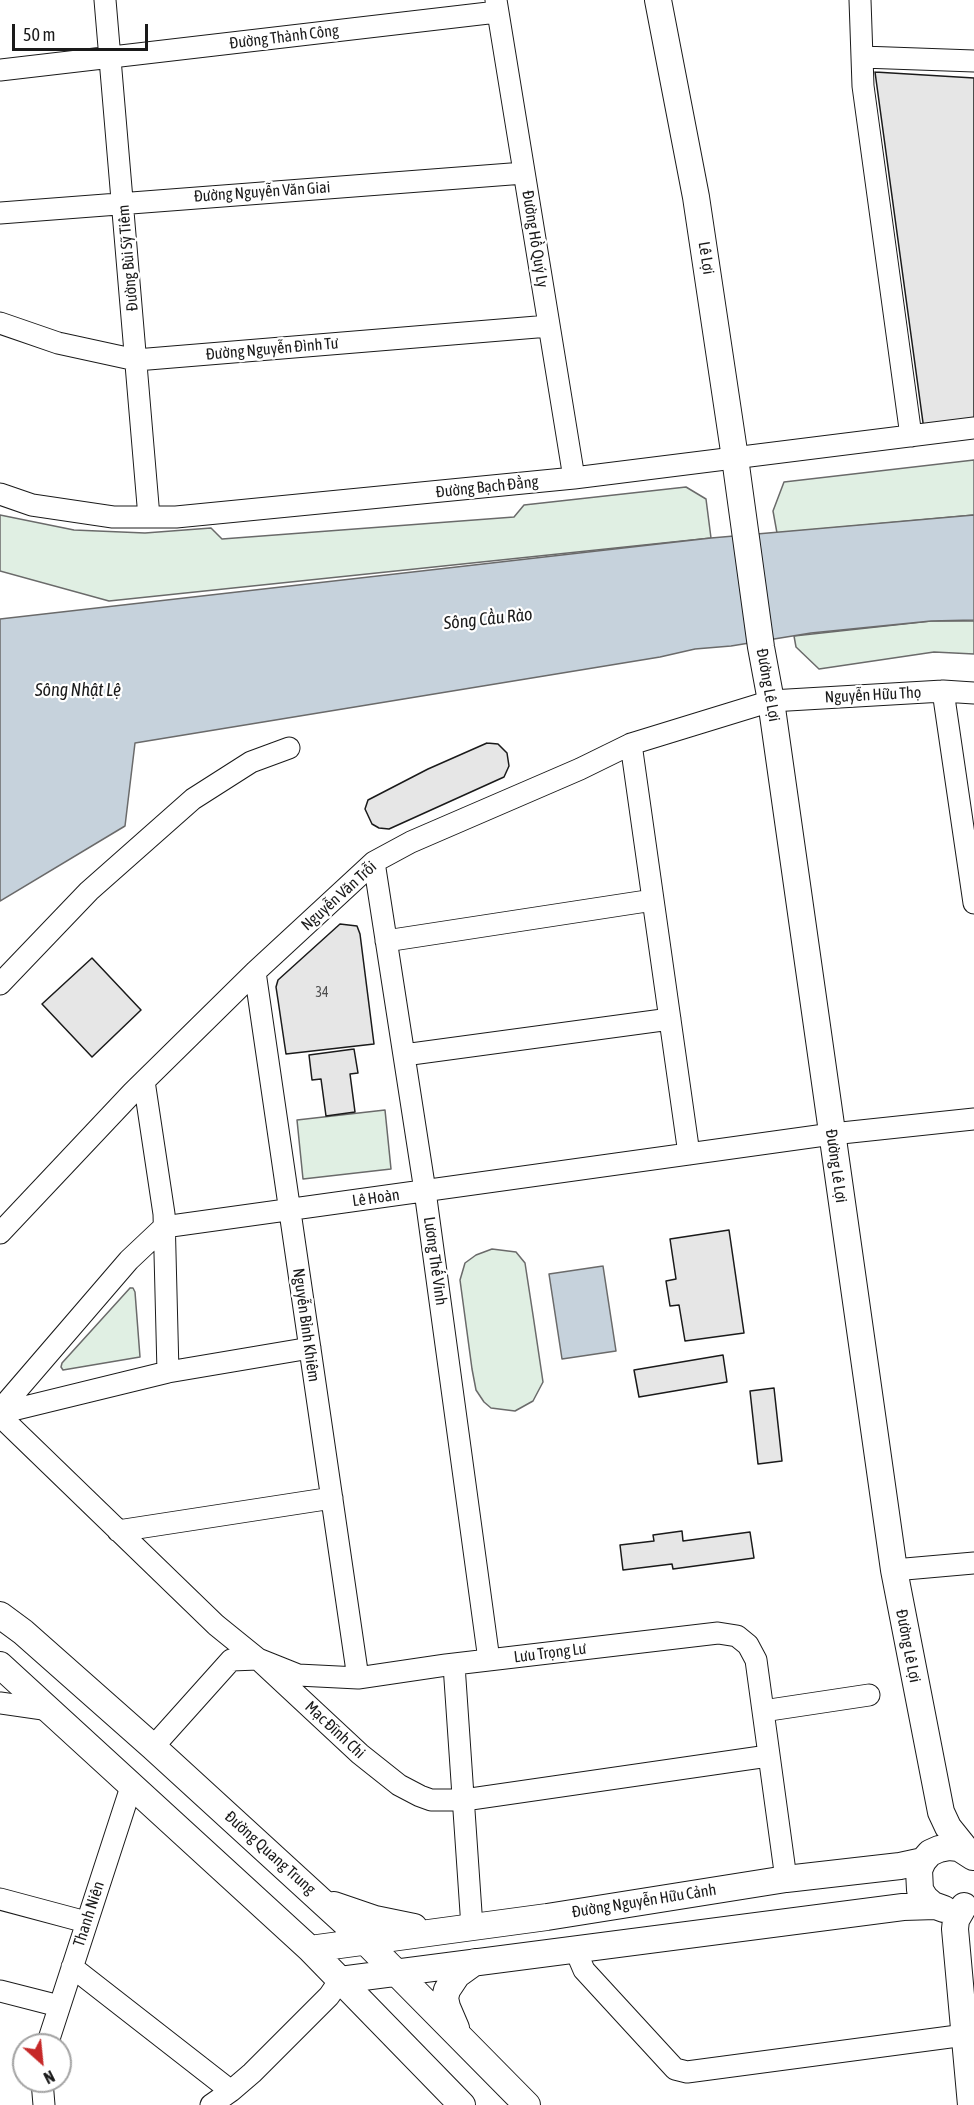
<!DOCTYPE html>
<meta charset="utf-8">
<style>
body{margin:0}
#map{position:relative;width:974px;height:2105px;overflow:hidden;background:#fff;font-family:"Asap Condensed",sans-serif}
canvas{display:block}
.north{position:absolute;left:12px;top:2033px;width:60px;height:60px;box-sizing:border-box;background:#fff;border:2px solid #a3a3a3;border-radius:50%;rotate:153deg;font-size:16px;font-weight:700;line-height:24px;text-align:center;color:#1a1a1a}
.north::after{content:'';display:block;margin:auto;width:21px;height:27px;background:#c62828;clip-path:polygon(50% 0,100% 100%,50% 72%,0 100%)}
.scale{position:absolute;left:12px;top:24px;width:136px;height:27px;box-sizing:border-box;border:3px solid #1a1a1a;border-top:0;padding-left:8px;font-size:18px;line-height:21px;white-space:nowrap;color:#1a1a1a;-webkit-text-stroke:4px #fff;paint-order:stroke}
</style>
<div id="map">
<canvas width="974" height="2105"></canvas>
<div class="north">N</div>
<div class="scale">50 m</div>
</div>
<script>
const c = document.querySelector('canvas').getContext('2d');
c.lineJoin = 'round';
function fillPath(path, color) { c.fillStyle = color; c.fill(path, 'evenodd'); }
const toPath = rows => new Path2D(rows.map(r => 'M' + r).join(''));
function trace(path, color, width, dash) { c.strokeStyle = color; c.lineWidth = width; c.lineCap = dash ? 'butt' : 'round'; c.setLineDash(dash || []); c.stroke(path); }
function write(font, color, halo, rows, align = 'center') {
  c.font = font + ' "Asap Condensed",sans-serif'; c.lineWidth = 4.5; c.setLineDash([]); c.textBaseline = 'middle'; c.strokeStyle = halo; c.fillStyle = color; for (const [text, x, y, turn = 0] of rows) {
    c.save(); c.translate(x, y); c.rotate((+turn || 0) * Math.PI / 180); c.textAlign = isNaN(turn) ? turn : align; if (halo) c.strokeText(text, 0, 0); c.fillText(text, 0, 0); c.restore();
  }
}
const green = toPath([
 [974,460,974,515,777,533,773,511,784,482,974,460],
 [686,487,706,499,711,538,109,601,0,571,0,515,74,530,145,533,211,528,222,539,514,517,524,505,686,487],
 [931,621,974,621,974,654,934,652,819,669,796,647,794,636,931,621],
 [385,1110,391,1169,303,1179,297,1120,385,1110],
 [492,1249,516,1252,525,1263,533,1315,543,1382,533,1401,515,1411,491,1408,484,1402,476,1390,472,1369,460,1280,465,1263,476,1255,492,1249],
 [130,1288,133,1288,135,1292,140,1357,63,1370,61,1367,62,1363,130,1288]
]);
fillPath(green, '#e0efe3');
trace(green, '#6a6a6a', 1.5);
const water = toPath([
 [974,515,974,620,931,621,811,633,731,646,695,649,660,657,135,743,125,826,0,901,0,619,711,538,974,515],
 [603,1266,616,1351,562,1359,549,1274,603,1266]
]);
fillPath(water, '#c6d2dc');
trace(water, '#6a6a6a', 1.5);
const building = toPath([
 [875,72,974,78,974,423,924,430,875,72],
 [487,743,498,744,507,753,509,766,504,777,389,829,379,828,372,824,365,809,368,800,428,769,487,743],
 [340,924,357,926,360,934,374,1044,286,1054,278,1000,276,987,278,980,340,924],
 [92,958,141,1010,92,1057,42,1004,92,958],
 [354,1049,358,1073,350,1074,355,1112,326,1116,321,1079,312,1080,309,1055,354,1049],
 [729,1230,744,1333,685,1341,679,1305,670,1306,666,1281,676,1279,670,1239,729,1230],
 [723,1355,727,1382,639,1397,634,1370,723,1355],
 [774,1388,782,1461,758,1464,750,1391,774,1388],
 [682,1531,683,1541,750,1532,754,1558,673,1569,672,1564,623,1570,620,1545,654,1541,653,1535,682,1531]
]);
fillPath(building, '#e6e6e6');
trace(building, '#1a1a1a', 1.5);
const minor = toPath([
 [105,0,149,517],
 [496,0,574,478],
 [860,0,863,86,911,436],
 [862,57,974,61],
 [0,70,497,12],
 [0,213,524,173],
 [0,323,58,343,136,360,549,326],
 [0,494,32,505,113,517,176,517,574,478,974,428],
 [943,691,974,903],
 [631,744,689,1154],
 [374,862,425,1191,489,1660],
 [386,941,653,900],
 [255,972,358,1678],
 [0,984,89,891,193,799,251,762,289,748],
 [404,1055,670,1019],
 [144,1081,164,1214,168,1372],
 [0,1233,133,1092,255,972,374,862,411,842,580,769,631,744,771,701,943,691,974,693],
 [0,1410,129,1260,164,1227,832,1134,974,1119],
 [0,1413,168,1372,310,1348],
 [0,1416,216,1625,258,1659,360,1754,399,1785,420,1796,431,1800,464,1800,768,1756],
 [118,1531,332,1498],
 [894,1570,974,1563],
 [454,1665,472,1927],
 [0,1703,50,1710],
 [763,1711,869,1695],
 [153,1747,231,1660,258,1659,298,1675,358,1678,446,1665,718,1633,737,1636,748,1645,756,1660,786,1879],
 [0,1899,86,1922],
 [575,1949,584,1970,675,2069,687,2072,965,2035],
 [72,1967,231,2091],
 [0,1991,59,2006],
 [47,2045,132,1784],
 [42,2081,44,2105],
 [211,2105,231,2091,252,2073,329,1996,340,1980]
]);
const major = toPath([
 [658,0,696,197,735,458,761,647,771,701,894,1570,941,1812,948,1827,968,1852],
 [0,1615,23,1632,153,1747,365,1941,527,2105],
 [0,1665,310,1949,462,2105],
 [334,1905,375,1919,414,1927],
 [964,1906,956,1920,955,1929,971,2105],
 [944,1909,933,1905,925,1898,920,1890,919,1870,923,1861,930,1853,939,1849,949,1847,959,1848,973,1857],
 [310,1949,547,1917,786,1879,900,1866,923,1861],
 [340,1980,903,1907,936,1906],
 [456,2028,447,2007,445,1998,447,1990,457,1975,475,1962]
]);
trace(minor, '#1a1a1a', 23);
trace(major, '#1a1a1a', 28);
trace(minor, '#fff', 21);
trace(major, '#fff', 26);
write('14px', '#4d4d4d', null, [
 ["34",322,993]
]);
write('16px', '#1a1a1a', '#fff', [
 ["Đường Thành Công",284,37,-7],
 ["Đường Nguyễn Văn Giai",262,192,-4],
 ["Đường Hồ Quý Ly",535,239,81],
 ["Đường Bùi Sỹ Tiêm",128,258,-95],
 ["Lê Lợi",706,258,81],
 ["Đường Nguyễn Đình Tư",272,349,-5],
 ["Đường Bạch Đằng",487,487,-6],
 ["Đường Lê Lợi",768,685,80],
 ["Nguyễn Hữu Thọ",873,695,-3],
 ["Nguyễn Văn Trỗi",339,896,-42],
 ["Đường Lê Lợi",836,1166,82],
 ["Lê Hoàn",376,1198,-8],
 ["Lương Thế Vinh",435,1261,82],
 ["Nguyễn Bỉnh Khiêm",306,1325,82],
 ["Đường Lê Lợi",908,1646,79],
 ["Lưu Trọng Lư",550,1653,-7],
 ["Mạc Đĩnh Chi",335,1730,43],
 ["Đường Quang Trung",270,1853,42],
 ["Đường Nguyễn Hữu Cảnh",644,1901,-9],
 ["Thanh Niên",89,1914,-72]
]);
write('italic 18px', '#1a1a1a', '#fff', [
 ["Sông Cầu Rào",488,619,-6],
 ["Sông Nhật Lệ",78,690]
]);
</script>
